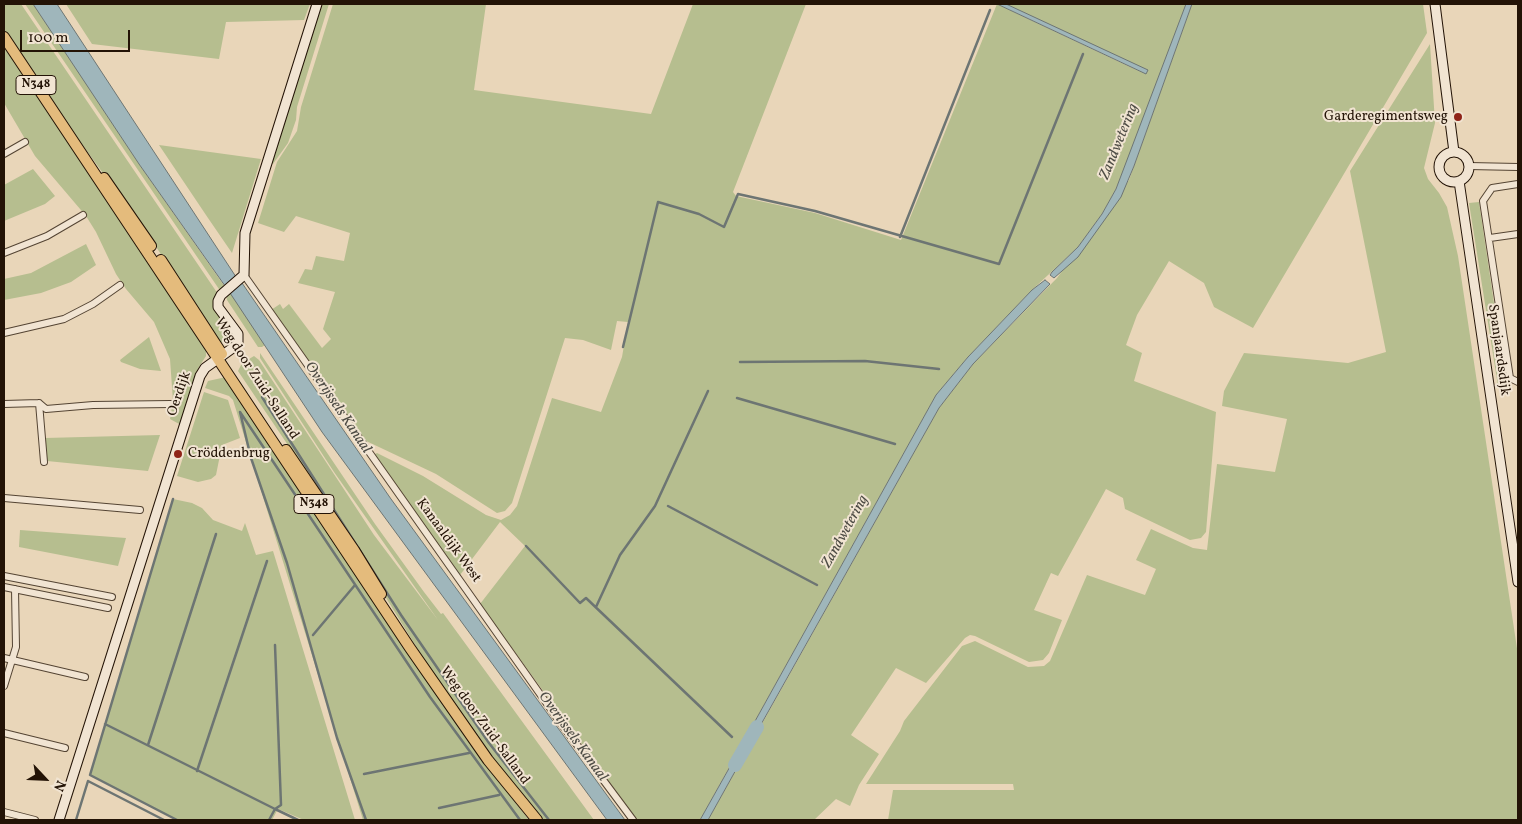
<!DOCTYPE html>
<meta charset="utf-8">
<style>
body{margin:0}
#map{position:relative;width:1522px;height:824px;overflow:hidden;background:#e9d6b9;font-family:Vollkorn,serif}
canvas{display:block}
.frame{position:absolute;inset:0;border:5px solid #231306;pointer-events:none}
.north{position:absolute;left:20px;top:754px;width:50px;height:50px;-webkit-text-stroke:4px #f1e4d2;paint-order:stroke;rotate:115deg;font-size:14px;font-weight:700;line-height:20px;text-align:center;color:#231306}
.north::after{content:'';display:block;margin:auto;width:18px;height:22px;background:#231306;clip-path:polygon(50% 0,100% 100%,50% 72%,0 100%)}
.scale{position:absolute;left:20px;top:30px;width:110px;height:22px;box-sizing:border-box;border:2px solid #231306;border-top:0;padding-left:6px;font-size:15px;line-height:18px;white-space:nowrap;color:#231306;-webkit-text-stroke:4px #f1e4d2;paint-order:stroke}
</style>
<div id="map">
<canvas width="1522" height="824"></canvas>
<div class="frame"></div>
<div class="north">N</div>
<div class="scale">100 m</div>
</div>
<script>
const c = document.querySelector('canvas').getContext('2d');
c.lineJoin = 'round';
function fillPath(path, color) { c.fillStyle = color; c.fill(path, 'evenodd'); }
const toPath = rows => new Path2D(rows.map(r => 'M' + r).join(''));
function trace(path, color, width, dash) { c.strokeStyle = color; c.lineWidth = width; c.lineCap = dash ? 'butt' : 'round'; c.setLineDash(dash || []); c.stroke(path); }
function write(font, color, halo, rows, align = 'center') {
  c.font = font + ' Vollkorn,serif'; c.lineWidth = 4; c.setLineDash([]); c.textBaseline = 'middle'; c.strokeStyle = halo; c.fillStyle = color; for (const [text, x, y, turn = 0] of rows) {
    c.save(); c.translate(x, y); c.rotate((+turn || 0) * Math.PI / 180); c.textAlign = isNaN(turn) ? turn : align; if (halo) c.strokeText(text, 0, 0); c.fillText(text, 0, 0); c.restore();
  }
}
fillPath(toPath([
 [4,4,21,4,218,294,233,335,232,341,229,345,219,341,207,325,151,239,78,139,12,42,4,29],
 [25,4,33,4,58,41,139,164,225,287,221,292],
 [66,4,310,4,304,20,226,22,219,59,92,44],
 [320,4,329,4,297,107,296,120,288,143,273,164,270,163],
 [333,4,486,4,474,90,651,114,693,4,806,4,733,192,736,196,815,213,901,240,997,4,1145,74,1006,4,1186,4,1129,158,1116,189,1102,214,1078,247,1032,290,968,357,936,395,700,820,637,820,480,604,525,546,500,522,460,575,373,455,377,453,423,476,486,515,501,520,510,515,517,506,552,398,601,412,622,357,628,322,617,321,611,350,583,340,565,338,512,503,505,511,497,513,436,474,362,439,271,310,280,304,283,309,289,304,322,348,331,339,323,329,335,292,298,283,305,269,312,270,316,256,344,261,350,233,296,216,284,232,258,223,277,162,297,131,301,107],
 [1192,4,1423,4,1427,33,1253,328,1214,307,1204,283,1169,261,1137,315,1126,345,1142,353,1134,381,1216,412,1206,532,1201,538,1190,540,1125,509,1123,498,1106,489,1058,576,1051,573,1034,610,1062,620,1049,653,1043,660,1029,662,975,636,970,635,965,638,926,683,896,668,851,735,879,754,859,785,850,806,836,799,814,820,708,820,939,408,973,364,1057,278,1129,180],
 [4,42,206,346,206,356,199,367,181,425,170,419,173,401,170,359,154,322,126,289,116,274,96,232,86,216,35,156,4,103],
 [1430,44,1435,123,1424,168,1428,179,1439,193,1447,207,1458,256,1518,655,1518,820,888,820,893,790,1014,790,1013,784,866,784,900,731,904,721,962,646,975,641,1028,667,1044,666,1050,661,1087,575,1145,595,1156,569,1136,560,1151,529,1193,548,1207,550,1217,464,1275,472,1287,419,1222,406,1224,391,1244,353,1348,363,1386,352,1350,171],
 [159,145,261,159,232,253,208,218],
 [33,169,55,196,45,204,4,221,4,185],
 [1479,202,1506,384,1498,386,1469,203],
 [86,244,96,265,71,282,41,293,4,300,4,279,31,273],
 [230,290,265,345,262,347,258,347,227,300,226,294],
 [149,337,161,371,140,369,121,362,120,360],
 [260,353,375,524,424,592,441,614,443,613,594,820,543,820,479,740,417,648,333,512,238,371,241,365,249,359,254,356,259,360,374,535,438,620,334,472,260,358],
 [226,377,467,740,529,820,363,820,233,400,229,396,205,388,208,381],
 [204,392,228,400,240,438,222,445,216,475,211,479,198,482,177,476],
 [160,435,148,471,47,461,45,438],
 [173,499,192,503,202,508,213,520,242,531,245,523,256,555,273,551,355,820,304,820,278,809,272,820,177,820,90,775],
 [20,530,126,538,118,566,19,547]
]), '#b6be8f');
const water = toPath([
 [33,4,57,4,240,283,242,283,391,499,625,820,607,820,322,432,230,293,139,164,33,4],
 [997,4,1006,4,1148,70,1146,74,997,4],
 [1186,4,1192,4,1134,166,1121,197,1078,257,1054,278,1050,275,1052,272,1078,247,1102,214,1116,189,1186,4],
 [1045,280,1050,284,973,364,939,408,750,744,744,741,936,395,968,357,1032,290,1045,280],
 [741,747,747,750,708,820,700,820,741,747]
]);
fillPath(water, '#9fb6bb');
trace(water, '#6d7573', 1);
trace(toPath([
 [900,237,990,10],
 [623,347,658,202,699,214,724,227,738,194,815,211,999,264,1083,54],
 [740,362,865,361,939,369],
 [262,397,401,615,489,743,549,820],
 [737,398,895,444],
 [173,499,90,775,177,820],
 [668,506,817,585],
 [526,546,580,603,586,598,732,737],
 [596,607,620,555,655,506,708,391],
 [313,635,355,585],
 [105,724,275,809,281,805,275,645],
 [148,745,216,534],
 [197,771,267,561],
 [364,774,469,753],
 [439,808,499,795],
 [76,820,88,781,164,820],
 [269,820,275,809,298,820],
 [366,820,337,738,287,563,251,458,240,412,430,697,520,820]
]), '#6d7573', 2.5);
trace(toPath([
 [735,765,757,727]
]), '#9fb6bb', 14);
const street = toPath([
 [4,154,25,142],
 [1469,166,1518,167],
 [1518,184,1492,188,1483,201,1510,378,1518,382],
 [1490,238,1518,234],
 [4,253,47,236,83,215],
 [244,275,557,718,633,820],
 [4,333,64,319,93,304,120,285],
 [39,403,44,462],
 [4,404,39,403,46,409,93,405,171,404],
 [4,498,140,510],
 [4,576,112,597],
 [4,587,108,608],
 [4,658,85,677],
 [4,686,16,647,15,589],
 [4,733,65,748],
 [4,812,35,820]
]);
const secondary = toPath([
 [1435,4,1454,152],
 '1439 167a15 15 0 1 1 30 0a15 15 0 1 1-30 0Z',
 [1459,181,1518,582],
 [59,820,200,376,205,368,234,347,238,343,238,334,218,307,218,301,221,295,244,275,245,233,317,4]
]);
const primary = toPath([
 [4,37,410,648,488,760,537,820],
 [104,178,151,246],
 [161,260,222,354],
 [286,450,354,550,381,594]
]);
trace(street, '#544433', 8);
trace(secondary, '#231306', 11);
trace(primary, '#231306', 12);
trace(street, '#f1e4d2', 6);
trace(secondary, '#f1e4d2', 9);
trace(primary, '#e4bb7c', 10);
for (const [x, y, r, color] of [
 [1458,117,5,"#8f2418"],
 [178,454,5,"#8f2418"]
]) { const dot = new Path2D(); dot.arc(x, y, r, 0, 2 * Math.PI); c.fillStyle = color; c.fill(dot); trace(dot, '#f1e4d2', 2); }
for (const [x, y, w] of [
 [36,85,40],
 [314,504,40]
]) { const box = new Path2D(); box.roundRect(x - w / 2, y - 9.5, w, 19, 4); c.fillStyle = '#f1e4d2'; c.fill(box); trace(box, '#231306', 1); }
write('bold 12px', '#231306', null, [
 ["N348",36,85],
 ["N348",314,504]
]);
write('14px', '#231306', '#f1e4d2', [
 ["Garderegimentsweg",1448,117],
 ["Cröddenbrug",188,454,"left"]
], 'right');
write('14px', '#231306', '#f1e4d2', [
 ["Spanjaardsdijk",1498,350,82],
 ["Weg door Zuid-Salland",256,379,57],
 ["Oerdijk",180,394,-71],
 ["Kanaaldijk West",448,541,54],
 ["Weg door Zuid-Salland",484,726,54]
]);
write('italic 15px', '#4e4c45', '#f1e4d2', [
 ["Zandwetering",1120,142,-68],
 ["Overijssels Kanaal",337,408,56],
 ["Zandwetering",846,532,-61],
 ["Overijssels Kanaal",572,737,54]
]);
</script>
